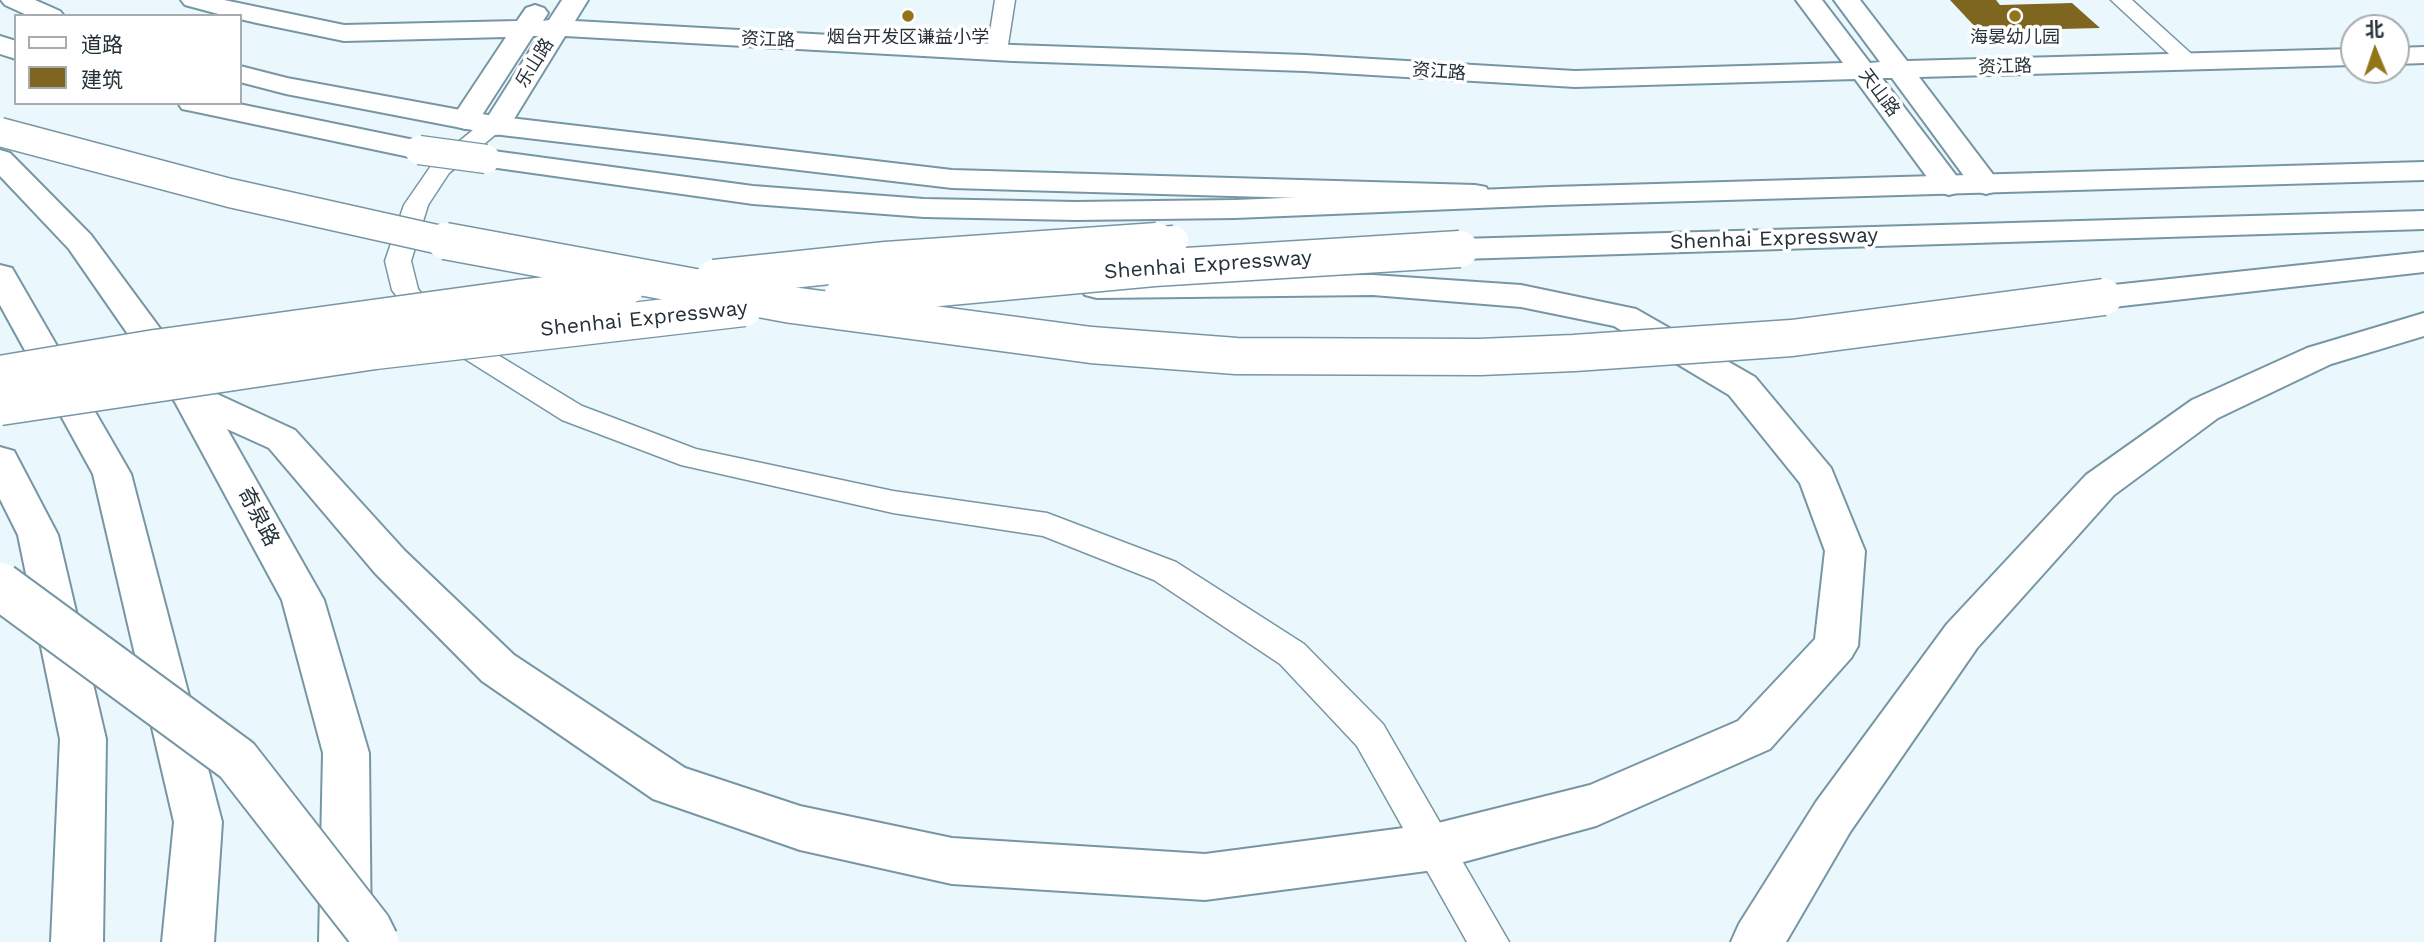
<!DOCTYPE html>
<meta charset="utf-8">
<style>
body{margin:0}
#map{position:relative;width:2424px;height:942px;overflow:hidden;background:#eaf7fd;font-family:"Work Sans","Noto Sans SC",sans-serif}
canvas{display:block}
.legend{position:absolute;left:14px;top:14px;width:228px;height:91px;box-sizing:border-box;background:#fff;border:2px solid #a7adaf;margin:0;padding:9px 12px;list-style:none;font-size:21px;color:#243137}
.legend li{display:flex;align-items:center;gap:14px;height:35px}
.legend b{width:35px;border:2px solid #a7adaf}
.north{position:absolute;left:2340px;top:14px;width:70px;height:70px;box-sizing:border-box;background:#fff;border:2px solid #a7adaf;border-radius:50%;rotate:358deg;font-size:19px;font-weight:700;line-height:28px;text-align:center;color:#243137}
.north::after{content:'';display:block;margin:auto;width:24px;height:32px;background:#92741a;clip-path:polygon(50% 0,100% 100%,50% 72%,0 100%)}
</style>
<div id="map">
<canvas width="2424" height="942"></canvas>
<ul class="legend">
<li><b style="height:9px;background:#fff"></b>道路</li>
<li><b style="height:19px;background:#7e6620"></b>建筑</li>
</ul>
<div class="north">北</div>
</div>
<script>
const c = document.querySelector('canvas').getContext('2d');
c.lineJoin = 'round';
function fillPath(path, color) { c.fillStyle = color; c.fill(path, 'evenodd'); }
const toPath = rows => new Path2D(rows.map(r => 'M' + r).join(''));
function trace(path, color, width, dash) { c.strokeStyle = color; c.lineWidth = width; c.lineCap = dash ? 'butt' : 'round'; c.setLineDash(dash || []); c.stroke(path); }
function write(font, color, halo, rows, align = 'center') {
  c.font = font + ' "Work Sans","Noto Sans SC",sans-serif'; c.lineWidth = 7; c.setLineDash([]); c.textBaseline = 'middle'; c.strokeStyle = halo; c.fillStyle = color; for (const [text, x, y, turn = 0] of rows) {
    c.save(); c.translate(x, y); c.rotate((+turn || 0) * Math.PI / 180); c.textAlign = isNaN(turn) ? turn : align; if (halo) c.strokeText(text, 0, 0); c.fillText(text, 0, 0); c.restore();
  }
}
fillPath(toPath([
 [1950,0,1996,0,2000,5,2072,3,2100,28,1979,31]
]), '#7e6620');
const street = toPath([
 [995,0,1015,0,1007,51,1004,55,997,57,990,55,987,51,995,0],
 [2111,0,2132,0,2196,58,2199,62,2196,66,2182,66,2111,0],
 [493,118,501,120,504,125,501,130,449,173,428,205,411,261,418,289,445,323,582,406,696,449,893,491,1047,513,1176,562,1304,644,1383,724,1509,942,1467,942,1357,746,1280,664,1154,580,1043,536,893,513,681,465,562,420,427,335,392,290,385,261,404,205,433,163,485,120,493,118]
]);
const secondary = toPath([
 [181,0,224,0,344,25,517,21,526,8,535,5,544,8,548,13,543,21,549,20,562,0,588,0,575,21,1013,45,1305,55,1575,71,1843,63,1796,0,1822,0,1870,63,1880,62,1834,0,1860,0,1907,61,2354,49,2354,65,1919,77,2001,185,1997,191,1986,194,1975,191,1892,78,1882,78,1964,186,1960,192,1949,195,1938,192,1855,79,1575,87,1305,71,1013,61,565,36,506,132,496,135,486,132,482,126,539,36,533,36,475,126,465,129,455,126,451,120,506,37,344,41,257,23,240,19,240,16,226,16,185,5,181,0],
 [2424,47,2424,63,2396,64,2396,48,2424,47]
]);
const primary = toPath([
 [1,0,35,0,60,11,64,16,29,16,5,5,1,0],
 [240,66,287,78,493,116,952,170,1475,185,1486,187,1490,194,1486,201,1475,203,952,188,493,134,286,94,240,82,240,66]
]);
const highway = toPath([
 [0,36,16,41,16,59,0,54,0,36],
 [178,103,234,103,419,141,429,144,434,150,429,156,419,159,192,111,182,109,178,103],
 [0,150,10,153,91,235,204,388,295,430,405,551,514,655,685,768,800,806,952,838,1205,854,1434,824,1590,785,1738,721,1815,639,1825,551,1800,483,1729,395,1614,326,1521,307,1373,295,1097,298,1085,295,1080,288,1085,281,1097,278,1373,275,1521,285,1636,309,1755,377,1831,468,1865,551,1858,646,1851,658,1770,749,1596,826,1434,870,1205,900,952,884,800,850,653,799,482,681,375,573,269,448,227,429,324,600,369,753,371,942,319,942,323,753,282,600,175,402,69,249,0,176,0,150],
 [486,150,753,186,924,199,1076,202,1235,200,1551,187,2424,162,2424,180,1551,205,1235,218,1076,220,924,217,753,204,476,165,471,159,476,153,486,150],
 [2424,211,2424,229,1460,259,1449,256,1444,249,1449,242,1460,239,2424,211],
 [2424,252,2424,272,2104,308,2092,304,2087,297,2092,290,2104,286,2424,252],
 [0,265,12,268,16,275,131,474,222,822,214,942,162,942,174,822,93,474,0,305,0,265],
 [2424,313,2424,336,2331,364,2218,418,2114,495,1977,648,1850,832,1786,942,1731,942,1739,924,1816,802,1947,624,2086,475,2192,400,2307,348,2424,313],
 [0,447,14,451,58,535,106,739,103,942,51,942,60,739,18,535,0,499,0,447]
]);
trace(street, '#7796a4', 3);
trace(secondary, '#7796a4', 4);
trace(primary, '#7796a4', 4);
trace(highway, '#7796a4', 4);
fillPath(street, '#fff');
fillPath(secondary, '#fff');
fillPath(primary, '#fff');
fillPath(highway, '#fff');
const highwayBridgeFar2 = toPath([
 [0,132,230,193,454,243],
 [419,150,486,159],
 [1132,243,1174,240]
]);
const highwayBridgeFar1 = toPath([
 [445,241,792,305,1091,345,1236,356,1480,357,1574,353,1792,338,2104,297],
 [714,278,886,260,1157,241],
 [842,297,1154,268,1460,249],
 [0,374,155,348,518,298,626,287],
 [0,407,375,351,744,308]
]);
const highwayBridge = toPath([
 [0,586,237,760,368,928,375,942]
]);
trace(highwayBridgeFar2, '#7796a4', 31, []);
trace(highwayBridgeFar1, '#7796a4', 39, []);
trace(highwayBridge, '#7796a4', 50, []);
trace(highwayBridgeFar2, '#fff', 28);
trace(highwayBridgeFar1, '#fff', 36);
trace(highwayBridge, '#fff', 46);
for (const [x, y, r, color] of [
 [908,16,7,"#92741a"],
 [2015,16,7,"#92741a"]
]) { const dot = new Path2D(); dot.arc(x, y, r, 0, 2 * Math.PI); c.fillStyle = color; c.fill(dot); trace(dot, '#fff', 2.5); }
write('18px', '#243137', '#fff', [
 ["烟台开发区谦益小学",908,38],
 ["海晏幼儿园",2015,38]
]);
write('18px', '#243137', '#fff', [
 ["资江路",768,40,2],
 ["乐山路",535,63,-58],
 ["资江路",2005,67,-2],
 ["资江路",1439,72,4],
 ["天山路",1879,93,53]
]);
write('21px', '#243137', '#fff', [
 ["Shenhai Expressway",1774,239,-2],
 ["Shenhai Expressway",1208,265,-4],
 ["Shenhai Expressway",644,319,-6],
 ["奇泉路",258,517,62]
]);
</script>
